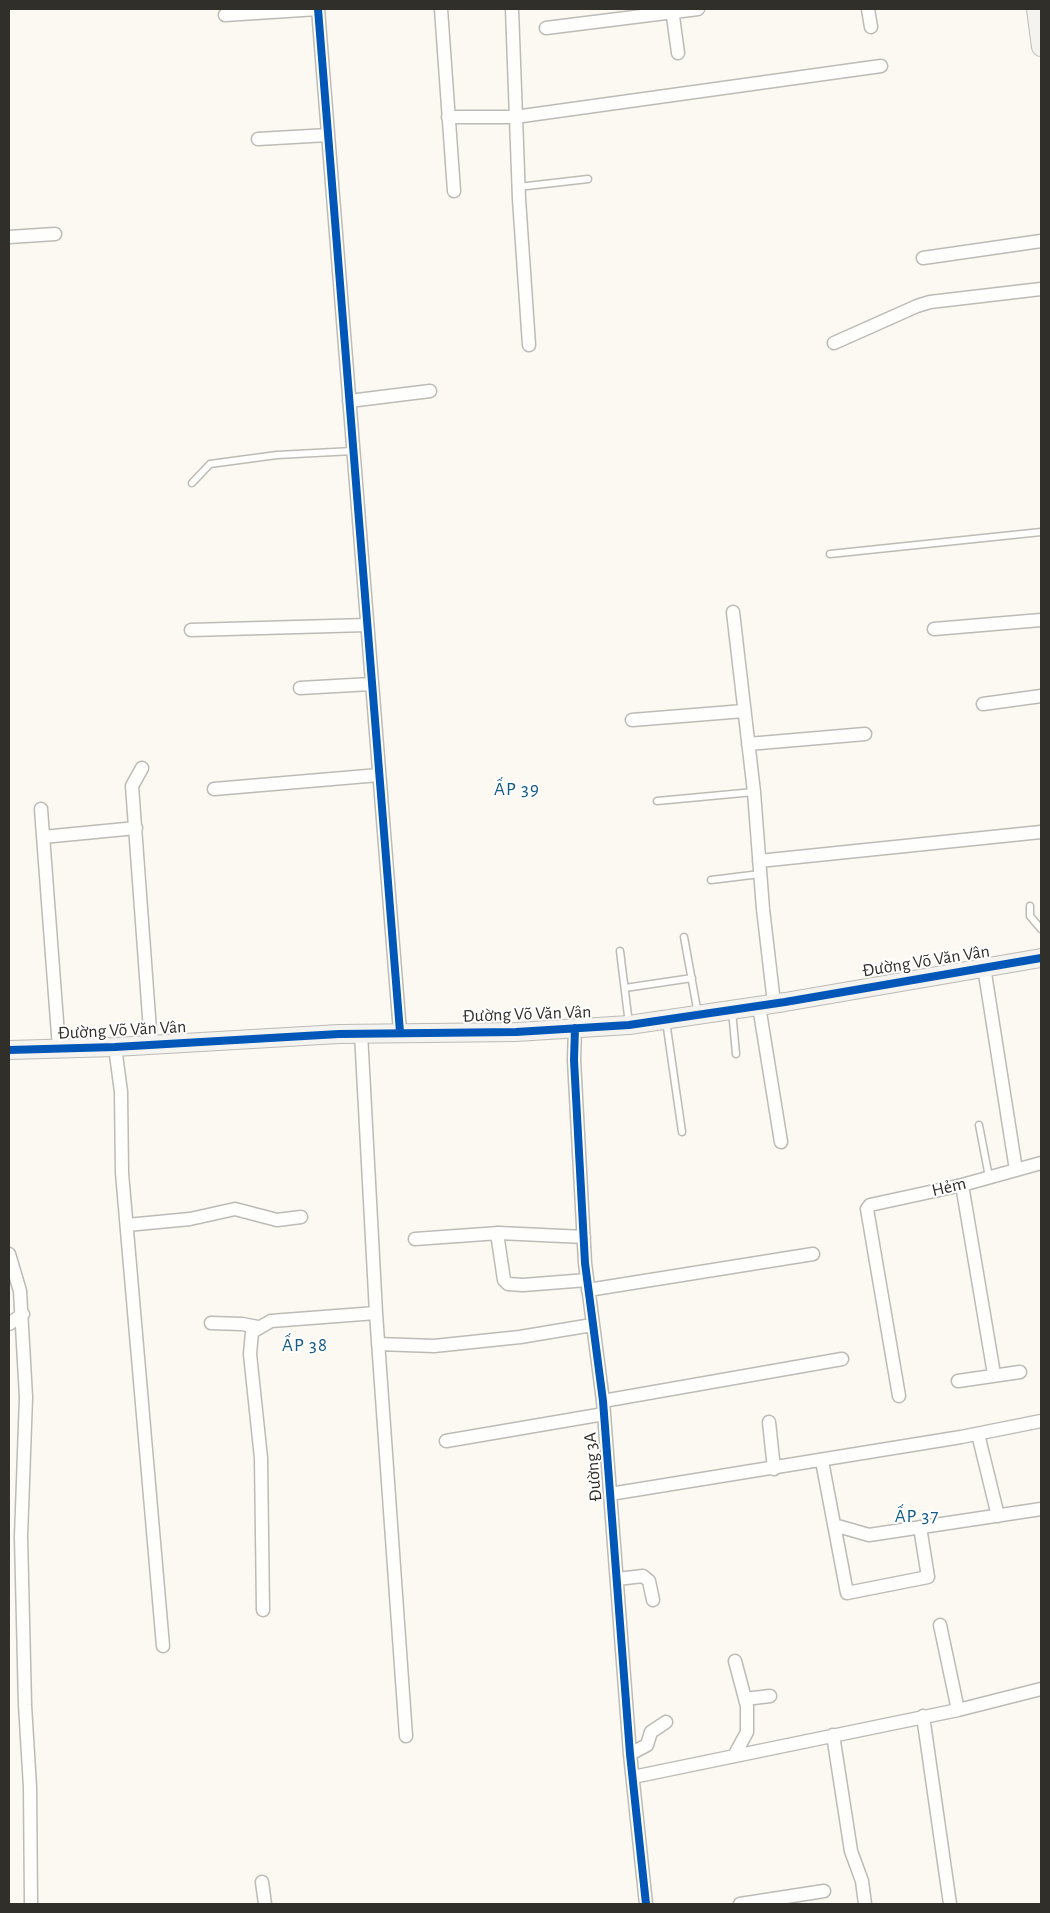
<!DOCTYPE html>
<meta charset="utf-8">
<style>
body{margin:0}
#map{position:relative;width:1050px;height:1913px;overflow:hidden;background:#fbf9f2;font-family:"Alegreya Sans",sans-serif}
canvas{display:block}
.frame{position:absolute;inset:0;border:10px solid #312f29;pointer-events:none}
</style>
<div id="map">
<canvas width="1050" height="1913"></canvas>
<div class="frame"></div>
</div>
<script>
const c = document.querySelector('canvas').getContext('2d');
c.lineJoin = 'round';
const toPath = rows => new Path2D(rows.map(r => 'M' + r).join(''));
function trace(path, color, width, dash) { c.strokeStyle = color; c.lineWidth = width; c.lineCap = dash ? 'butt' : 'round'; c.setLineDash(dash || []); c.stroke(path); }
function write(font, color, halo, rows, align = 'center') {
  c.font = font + ' "Alegreya Sans",sans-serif'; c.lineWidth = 4; c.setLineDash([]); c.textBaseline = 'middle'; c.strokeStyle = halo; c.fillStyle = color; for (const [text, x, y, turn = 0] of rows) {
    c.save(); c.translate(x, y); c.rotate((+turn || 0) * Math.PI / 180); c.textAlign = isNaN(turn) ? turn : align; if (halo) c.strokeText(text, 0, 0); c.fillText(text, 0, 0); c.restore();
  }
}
const lane = toPath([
 [518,187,588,179],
 [192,483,210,464,277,455,353,451],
 [830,554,1041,532],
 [657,801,754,792],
 [711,880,760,874],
 [1030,906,1030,916,1041,929],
 [684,937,698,1014],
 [620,951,629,1024],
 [625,988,692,978],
 [732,1010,736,1054],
 [666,1021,682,1132],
 [979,1125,989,1177]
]);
const street = toPath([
 [318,9,400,1032],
 [441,9,454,191],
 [512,9,519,199,529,345],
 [672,9,678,53],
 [868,9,871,27],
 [225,15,318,9],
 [546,28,698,9],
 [448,117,515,117,881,66],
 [258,139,328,135],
 [9,237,55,234],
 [923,258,1041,241],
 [834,343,917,306,930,302,1041,289],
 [349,401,430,391],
 [733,612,754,792,763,909,774,1003],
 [934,629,1041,620],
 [191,630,367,625],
 [300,688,371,684],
 [983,704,1041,696],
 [632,720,744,711],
 [748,744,865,734],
 [142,768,132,786,151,1044],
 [214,789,379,775],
 [41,809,59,1048],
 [43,837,136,828],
 [759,861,1041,832],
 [759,1006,781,1142],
 [575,1028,574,1060,585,1263,603,1401,630,1754,646,1904],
 [361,1033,376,1313,406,1736],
 [115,1047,121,1092,122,1173,163,1646],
 [1016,1170,1041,1163],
 [962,1185,994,1374],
 [127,1225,190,1219,235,1209,277,1220,301,1217],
 [497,1233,504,1280,508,1284,523,1285,587,1280],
 [415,1239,499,1233,584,1237],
 [9,1254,20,1291,26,1397,21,1537,25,1705,30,1787,31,1904],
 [588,1290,813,1254],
 [211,1323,242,1324,258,1327],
 [9,1324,23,1314],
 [378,1344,434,1346,520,1337,592,1325],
 [958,1381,1020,1372],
 [899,1396,867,1209,870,1205,962,1185,1016,1170,984,967],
 [603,1401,842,1359],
 [769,1422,774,1469],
 [978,1434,998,1516],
 [446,1441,604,1414],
 [822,1461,847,1593,928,1577,920,1527],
 [610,1494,961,1437,1041,1421],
 [834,1525,869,1535,1041,1509],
 [617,1579,643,1576,649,1581,653,1600],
 [263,1610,261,1458,250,1354,252,1332,271,1321,376,1313],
 [940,1625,958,1710],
 [745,1699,770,1696],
 [923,1716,950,1904],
 [833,1735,851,1851,862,1881,865,1904],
 [630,1754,647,1745,651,1732,666,1722],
 [734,1756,747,1732,747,1706,735,1661],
 [633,1777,958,1710,1041,1689],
 [262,1882,265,1904],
 [740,1904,824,1891]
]);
const secondary = toPath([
 [1036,9,1041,47],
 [9,1050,115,1047,339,1034,516,1032,629,1025,785,1002,1041,958]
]);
trace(lane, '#bdbbb6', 9);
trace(street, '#bdbbb6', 15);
trace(secondary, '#bdbbb6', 20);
trace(lane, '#fefefd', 6);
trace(street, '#fefefd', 12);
trace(secondary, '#f4f3ef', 18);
trace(toPath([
 [318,9,400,1032],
 [575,1028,574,1060,585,1263,603,1401,630,1754,646,1904],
 [9,1050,115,1047,339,1034,516,1032,629,1025,785,1002,1041,958]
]), '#0057b8', 8);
write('18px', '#312f29', '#fff', [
 ["Đường Võ Văn Vân",926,961,-9],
 ["Đường Võ Văn Vân",527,1014,-2],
 ["Đường Võ Văn Vân",122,1030,-3],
 ["Hẻm",949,1187,-13],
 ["Đường 3A",593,1467,-95]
]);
c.letterSpacing = '1px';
write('19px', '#125a87', '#fff', [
 ["ẤP 39",517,789],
 ["ẤP 38",305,1345],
 ["ẤP 37",917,1516]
]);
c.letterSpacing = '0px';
</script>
